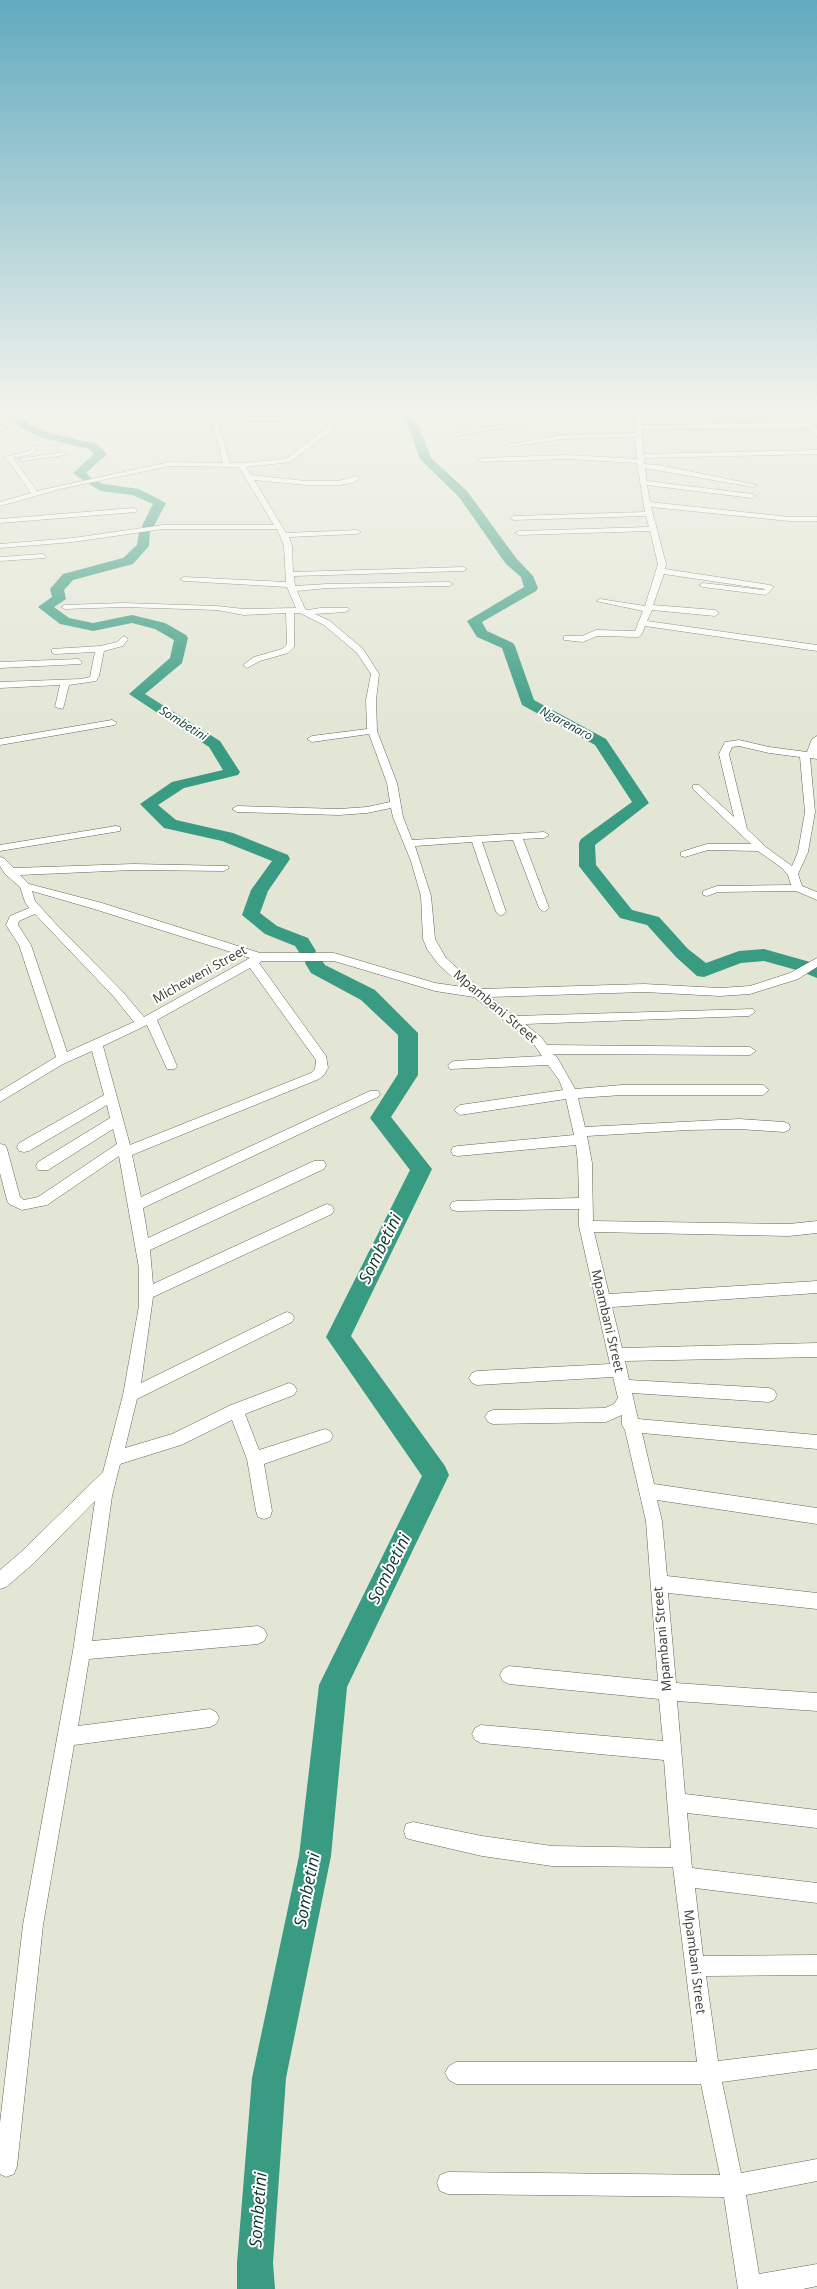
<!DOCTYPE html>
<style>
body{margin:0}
canvas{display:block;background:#e3e6d5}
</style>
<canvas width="817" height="2289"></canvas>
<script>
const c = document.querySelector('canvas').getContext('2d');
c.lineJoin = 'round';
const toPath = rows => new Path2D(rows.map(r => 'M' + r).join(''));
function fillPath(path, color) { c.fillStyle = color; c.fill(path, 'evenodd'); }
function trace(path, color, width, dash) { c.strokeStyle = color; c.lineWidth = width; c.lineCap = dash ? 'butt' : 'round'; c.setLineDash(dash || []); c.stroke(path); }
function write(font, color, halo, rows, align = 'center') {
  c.font = font + ' "Open Sans",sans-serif'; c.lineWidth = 4; c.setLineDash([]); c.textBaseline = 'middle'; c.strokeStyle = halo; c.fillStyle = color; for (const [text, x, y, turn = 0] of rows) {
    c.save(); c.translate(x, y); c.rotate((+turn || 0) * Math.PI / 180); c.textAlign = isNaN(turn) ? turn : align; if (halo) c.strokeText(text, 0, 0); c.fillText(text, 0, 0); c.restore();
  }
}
fillPath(toPath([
 [7,412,19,412,30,425,50,433,97,444,107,454,86,473,92,479,104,484,139,489,166,503,154,526,150,529,149,546,133,564,73,580,64,590,66,599,54,607,69,618,93,623,132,615,165,623,186,635,188,638,182,663,145,694,220,741,240,772,238,775,184,788,158,805,176,820,233,833,288,855,290,859,268,891,260,913,277,926,308,938,316,951,313,955,307,957,301,955,295,946,265,934,242,915,251,890,272,861,222,841,164,828,140,804,172,782,223,770,209,747,129,694,170,658,174,640,155,629,132,623,93,631,65,625,60,624,38,607,52,597,50,589,63,574,123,558,137,545,139,531,143,528,142,526,153,504,132,495,101,491,89,484,88,481,83,480,73,473,94,454,89,449,43,438,22,429,7,412],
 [405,412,415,412,413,419,419,427,431,458,467,491,516,558,533,576,538,588,536,591,482,622,487,631,513,643,515,646,534,700,606,739,649,803,595,845,596,865,632,910,659,917,688,949,706,963,739,951,764,949,817,964,817,978,800,971,764,961,741,963,704,977,697,976,676,957,647,925,620,918,582,870,579,866,579,843,581,839,632,802,595,745,522,705,502,648,477,637,467,621,524,587,521,577,506,564,459,497,420,459,409,428,402,419,405,412],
 [314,957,321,959,325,965,375,990,418,1033,418,1075,391,1117,432,1169,351,1336,445,1466,449,1475,347,1687,331,1856,286,2078,273,2263,275,2289,237,2289,237,2263,252,2078,299,1856,319,1685,422,1476,326,1337,410,1170,370,1118,398,1074,398,1035,361,1000,311,973,305,963,307,959,314,957]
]), '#399b82');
const street = toPath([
 [332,412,338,412,336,424,332,430,290,462,246,467,251,475,306,481,339,481,356,476,360,478,353,483,339,485,306,485,254,480,286,533,357,530,361,532,357,534,289,537,292,546,293,572,463,567,467,569,463,571,294,576,295,586,327,584,449,582,453,584,449,586,327,588,297,591,305,609,308,610,320,608,348,608,349,610,345,612,315,614,330,621,363,649,379,674,376,700,377,731,397,783,403,817,412,840,544,832,549,835,544,838,523,839,549,908,544,912,539,908,513,840,482,842,506,912,501,916,496,912,472,842,415,846,431,896,435,939,446,958,480,989,644,984,720,988,750,986,790,973,817,958,817,967,798,979,750,994,720,996,644,992,490,997,514,1016,753,1009,755,1012,749,1016,525,1024,541,1037,547,1045,750,1047,756,1051,750,1055,553,1054,557,1057,575,1089,622,1085,763,1085,769,1090,763,1095,622,1095,578,1098,585,1127,739,1119,784,1122,789,1124,790,1127,789,1130,784,1132,739,1129,688,1130,587,1136,592,1163,593,1221,789,1224,817,1221,817,1233,789,1236,594,1232,609,1294,817,1281,817,1293,612,1307,622,1348,817,1343,817,1357,625,1361,629,1380,769,1388,774,1390,777,1395,774,1400,769,1402,632,1393,638,1419,817,1435,817,1449,642,1433,654,1484,817,1508,817,1524,657,1500,662,1521,667,1576,817,1593,817,1609,668,1593,676,1683,817,1693,817,1711,677,1701,685,1794,817,1810,817,1828,687,1813,692,1868,817,1883,817,1903,695,1888,703,1956,817,1955,817,1975,706,1976,718,2061,817,2049,817,2069,722,2082,741,2173,817,2159,817,2181,746,2195,759,2274,817,2264,817,2286,803,2289,738,2289,724,2197,448,2194,440,2191,437,2183,440,2175,448,2172,720,2175,701,2084,456,2084,449,2080,445,2073,449,2066,456,2062,697,2062,673,1867,552,1866,482,1856,413,1840,406,1838,404,1831,406,1824,413,1822,482,1836,552,1846,671,1848,664,1760,481,1743,475,1740,472,1734,475,1728,481,1725,663,1741,659,1699,509,1684,503,1681,500,1675,503,1669,509,1666,658,1681,646,1521,625,1430,622,1425,622,1415,606,1422,493,1424,488,1422,485,1417,488,1412,493,1410,605,1408,614,1404,618,1398,613,1377,477,1385,472,1383,469,1378,472,1373,477,1371,610,1364,579,1226,579,1209,457,1211,452,1210,450,1206,452,1202,457,1201,579,1198,578,1163,576,1145,458,1156,453,1155,451,1151,453,1147,458,1146,574,1135,566,1099,460,1115,454,1110,460,1105,563,1090,559,1080,548,1065,450,1069,448,1066,450,1063,454,1061,542,1056,533,1043,474,997,435,991,334,961,262,961,259,963,326,1056,328,1068,324,1075,319,1079,132,1155,141,1197,370,1091,378,1091,380,1094,378,1097,143,1208,148,1238,314,1161,324,1161,326,1165,324,1169,150,1250,153,1284,322,1206,327,1204,332,1206,334,1210,332,1214,153,1297,141,1383,282,1314,287,1312,292,1314,294,1318,292,1322,137,1399,125,1448,172,1434,231,1405,289,1383,294,1385,297,1390,294,1395,245,1414,259,1450,325,1429,330,1431,333,1436,330,1441,264,1464,272,1511,270,1517,264,1519,258,1517,256,1511,247,1459,232,1420,181,1445,120,1464,112,1496,92,1641,258,1626,264,1629,267,1635,264,1641,258,1644,89,1659,78,1726,210,1709,216,1712,219,1718,216,1724,210,1727,74,1745,43,1925,17,2166,14,2174,6,2177,0,2174,0,2123,23,1925,73,1651,95,1501,33,1564,6,1587,0,1589,0,1570,21,1552,103,1472,123,1395,139,1306,139,1268,119,1156,47,1205,22,1210,9,1204,7,1200,0,1173,0,1144,5,1145,7,1149,20,1197,24,1200,38,1197,117,1144,113,1129,48,1170,38,1170,36,1166,38,1162,110,1118,107,1105,29,1151,24,1152,19,1151,17,1147,19,1143,104,1095,92,1051,63,1064,0,1102,0,1091,56,1057,19,945,6,925,10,916,29,908,25,902,20,887,5,874,0,866,0,857,4,858,14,868,133,864,228,866,229,868,224,871,133,870,20,875,29,884,102,903,260,953,334,953,435,983,463,987,438,964,427,949,423,939,421,896,411,861,393,817,391,808,367,813,339,815,237,812,232,809,237,806,339,809,367,807,390,802,387,783,369,734,312,742,307,739,312,736,367,729,366,700,371,674,357,653,324,625,300,613,294,613,294,647,288,653,260,661,247,668,243,665,254,657,282,649,287,644,286,613,244,615,217,610,123,607,65,609,61,607,65,605,123,603,217,606,244,609,296,608,287,587,184,581,180,579,184,577,286,582,284,546,277,529,163,529,73,542,0,548,0,544,73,538,163,525,274,525,239,467,169,466,60,489,0,506,0,502,31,493,11,464,4,457,29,451,33,446,37,446,33,454,13,458,37,491,169,462,223,463,210,413,214,413,217,418,331,415,332,412],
 [330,419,327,428,286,459,241,463,230,463,218,422,330,419],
 [32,891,94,909,250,958,144,1017,122,991,56,924,35,901,32,891],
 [35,914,114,997,134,1022,67,1052,31,945,18,925,19,921,35,914],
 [250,968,316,1060,315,1069,311,1073,130,1145,103,1046,147,1025,167,1069,175,1069,177,1066,157,1020,250,968],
 [635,412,641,412,642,425,807,423,798,412,805,412,809,417,817,429,817,437,809,427,642,429,643,454,817,450,817,454,644,458,644,464,658,465,757,485,753,487,645,468,647,481,752,494,756,496,752,498,647,485,650,502,789,517,817,517,817,521,789,521,651,507,666,564,665,569,770,585,774,587,766,595,703,587,699,585,703,583,764,590,765,589,664,574,653,605,715,610,719,613,715,616,652,610,647,621,817,645,817,651,645,626,642,634,638,637,597,636,583,642,564,640,564,636,582,636,596,630,635,631,643,611,596,601,600,599,645,606,658,564,650,531,519,535,515,533,519,531,649,527,646,516,514,520,510,518,514,516,645,512,637,463,567,459,482,462,478,460,482,458,567,455,637,459,635,437,562,439,508,447,505,445,562,435,635,433,635,417,551,419,455,436,452,434,551,415,635,412],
 [0,426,5,426,8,428,0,430,0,426],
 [64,452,66,453,66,455,22,461,18,459,64,452],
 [133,508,137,510,136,512,0,523,0,519,133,508],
 [42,554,46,556,45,558,0,561,0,557,42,554],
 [124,636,128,639,123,646,104,651,99,676,96,681,69,685,63,709,55,707,60,685,0,688,0,682,81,679,90,677,95,652,55,654,52,653,52,649,100,646,117,642,124,636],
 [78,659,82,662,81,664,0,668,0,662,78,659],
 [112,720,117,723,115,725,0,745,0,739,112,720],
 [817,736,817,759,810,758,815,812,808,852,798,874,802,886,817,892,817,900,796,891,718,892,707,896,703,895,703,891,717,886,791,885,788,875,782,868,758,851,708,850,685,857,681,856,681,852,707,844,751,844,693,789,693,785,699,785,734,817,719,754,725,742,739,740,769,747,807,752,812,739,817,736],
 [739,746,769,753,800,757,805,812,798,852,792,866,767,848,747,829,729,754,732,747,739,746],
 [116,826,120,827,120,831,0,851,0,845,116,826]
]);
trace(street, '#646657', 1);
fillPath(street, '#fff');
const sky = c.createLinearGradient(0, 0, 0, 732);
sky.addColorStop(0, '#62aabf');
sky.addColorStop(0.56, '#f2f4ec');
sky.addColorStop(1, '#f2f4ec00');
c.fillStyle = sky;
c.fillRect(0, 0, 817, 732);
write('italic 12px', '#09362b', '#fff', [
 ["Sombetini",183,724,32],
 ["Ngarenaro",566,724,28]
]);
write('13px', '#3c3d36', '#fff', [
 ["Micheweni Street",200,975,-29],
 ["Mpambani Street",495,1007,40],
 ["Mpambani Street",607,1321,77],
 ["Mpambani Street",663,1639,-95],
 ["Mpambani Street",694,1962,83]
]);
write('italic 17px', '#09362b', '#fff', [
 ["Sombetini",381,1249,-64],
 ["Sombetini",390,1569,-64],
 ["Sombetini",308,1890,-79],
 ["Sombetini",259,2210,-86]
]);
</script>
